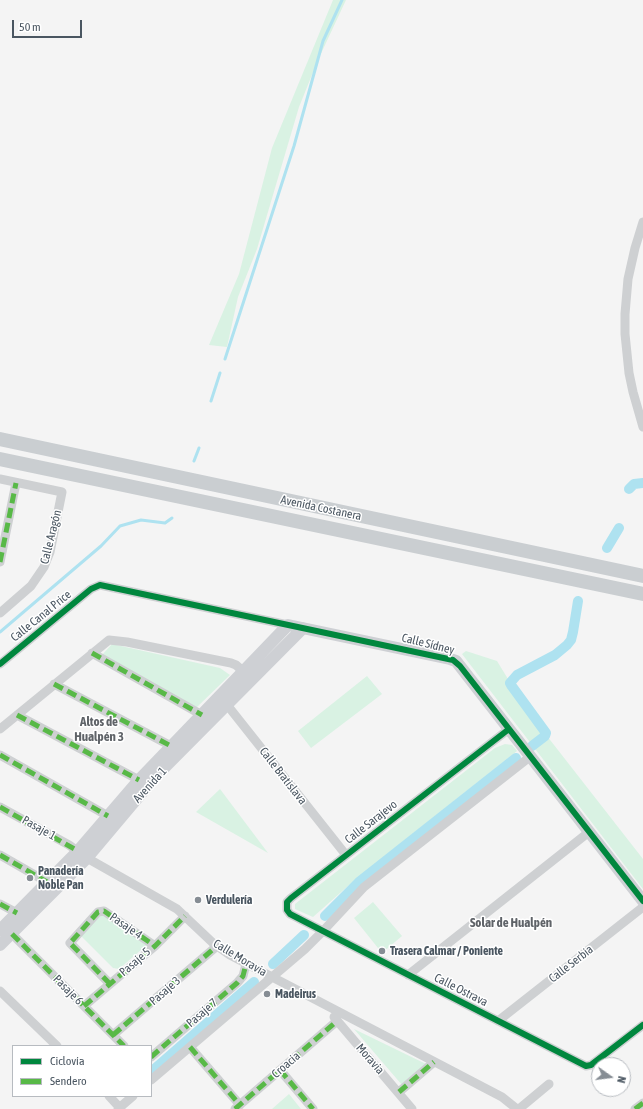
<!DOCTYPE html>
<meta charset="utf-8">
<style>
body{margin:0}
#map{position:relative;width:643px;height:1109px;overflow:hidden;background:#f4f4f4;font-family:"Asap Condensed",sans-serif}
canvas{display:block}
.legend{position:absolute;left:12px;top:1045px;width:140px;height:52px;box-sizing:border-box;background:#fff;border:1px solid #b7bbc0;margin:0;padding:5px 7px;list-style:none;font-size:12px;color:#4a5661}
.legend li{display:flex;align-items:center;gap:8px;height:20px}
.legend b{width:20px;border:1px solid #b7bbc0}
.north{position:absolute;left:591px;top:1057px;width:40px;height:40px;box-sizing:border-box;background:#fff;border:1px solid #b7bbc0;border-radius:50%;rotate:104deg;font-size:11px;font-weight:700;line-height:16px;text-align:center;color:#4a5661}
.north::after{content:'';display:block;margin:auto;width:14px;height:18px;background:#868d94;clip-path:polygon(50% 0,100% 100%,50% 72%,0 100%)}
.scale{position:absolute;left:12px;top:20px;width:70px;height:18px;box-sizing:border-box;border:2px solid #4a5661;border-top:0;padding-left:5px;font-size:12px;line-height:14px;white-space:nowrap;color:#4a5661;-webkit-text-stroke:3px #fff;paint-order:stroke}
</style>
<div id="map">
<canvas width="643" height="1109"></canvas>
<ul class="legend">
<li><b style="height:5px;background:#00873e"></b>Ciclovía</li>
<li><b style="height:5px;background:#58b947"></b>Sendero</li>
</ul>
<div class="north">N</div>
<div class="scale">50 m</div>
</div>
<script>
const c = document.querySelector('canvas').getContext('2d');
c.lineJoin = 'round';
function fillPath(path, color) { c.fillStyle = color; c.fill(path, 'evenodd'); }
const toPath = rows => new Path2D(rows.map(r => 'M' + r).join(''));
function trace(path, color, width, dash) { c.strokeStyle = color; c.lineWidth = width; c.lineCap = dash ? 'butt' : 'round'; c.setLineDash(dash || []); c.stroke(path); }
function write(font, color, halo, rows, align = 'center') {
  c.font = font + ' "Asap Condensed",sans-serif'; c.lineWidth = 3; c.setLineDash([]); c.textBaseline = 'middle'; c.strokeStyle = halo; c.fillStyle = color; for (const [text, x, y, turn = 0] of rows) {
    c.save(); c.translate(x, y); c.rotate((+turn || 0) * Math.PI / 180); c.textAlign = isNaN(turn) ? turn : align; if (halo) c.strokeText(text, 0, 0); c.fillText(text, 0, 0); c.restore();
  }
}
fillPath(toPath([
 [333,0,346,0,318,60,299,107,257,249,238,297,227,347,209,345,239,274,272,148],
 [112,644,220,668,230,675,196,708,102,655],
 [466,651,497,661,508,679,508,686,643,859,643,889,462,654],
 [367,676,382,694,311,748,298,731],
 [505,744,512,745,517,751,357,878,313,917,295,909,295,904,495,748],
 [220,789,268,853,196,812],
 [373,902,402,936,382,953,354,918],
 [104,914,149,943,119,969,113,968,81,936,98,915],
 [354,1029,426,1064,402,1085],
 [289,1094,301,1109,272,1109]
]), '#d9f2e3');
trace(toPath([
 [225,359,294,146,323,41,342,0],
 [211,401,220,373],
 [194,461,199,448],
 [0,632,101,546,120,526,141,520,165,523,172,518]
]), '#aee2f0', 3);
trace(toPath([
 [629,489,634,484,643,483],
 [607,548,619,528],
 [532,746,545,736,546,733,511,685,510,683,517,675,555,655,567,645,571,640,573,632,578,601],
 [325,916,359,882,516,758],
 [273,964,304,935],
 [151,1072,254,982]
]), '#aee2f0', 10);
trace(toPath([
 [643,222,635,248,628,279,625,314,625,334,629,373,633,392,643,427],
 [0,479,62,492,50,552,44,567,31,586,0,613],
 [0,562,16,483],
 [92,653,202,715],
 [0,664,91,589,100,585,288,625],
 [54,684,171,746],
 [224,701,346,855],
 [17,715,139,780],
 [0,729,109,640,127,642,231,663,236,665,244,672],
 [509,729,291,898,287,902,287,910,290,914,323,931,586,1066,591,1065,643,1025],
 [0,755,108,816],
 [0,807,69,845,87,858,177,909,213,943,230,955,502,1097,517,1109],
 [0,855,47,882],
 [0,904,17,913],
 [12,934,124,1046],
 [408,975,589,832],
 [110,984,70,943,98,912,104,911,155,946],
 [0,991,57,1046],
 [84,1006,155,946,185,916],
 [334,1017,412,1109],
 [498,1021,643,907],
 [113,1035,217,946],
 [190,1047,240,1105],
 [151,1057,237,983,243,976,246,964],
 [280,1070,313,1109],
 [151,1080,305,949,323,931,364,887,531,756],
 [399,1092,434,1062],
 [109,1096,121,1109],
 [118,1109,133,1096],
 [235,1109,337,1021],
 [519,1109,549,1084],
 [635,1109,643,1103]
]), '#ced0d2', 9);
trace(toPath([
 [0,930,78,851,139,780,288,625,450,659,456,661,643,901],
 [0,945,87,858,156,776,303,628]
]), '#ced0d4', 12);
trace(toPath([
 [0,439,643,576],
 [0,459,643,594]
]), '#caced1', 14);
trace(toPath([
 [0,562,16,483],
 [92,653,202,715],
 [54,684,171,746],
 [17,715,139,780],
 [0,755,108,816],
 [0,807,78,851],
 [0,855,47,882],
 [0,904,17,913],
 [12,934,124,1046],
 [110,984,70,943,98,912,104,911,155,946],
 [84,1006,155,946,185,916],
 [113,1035,217,946],
 [190,1047,240,1105],
 [151,1057,237,983,243,976,246,964],
 [280,1070,313,1109],
 [399,1092,434,1062],
 [235,1109,337,1021],
 [635,1109,643,1103]
]), '#58b947', 5, [10, 5]);
trace(toPath([
 [0,664,91,589,100,585,453,660,460,666,643,901],
 [509,729,291,898,287,902,287,910,290,914,323,931,586,1066,591,1065,643,1025]
]), '#00873e', 6);
for (const [x, y, r, color] of [
 [30,878,4,"#868d94"],
 [198,900,4,"#868d94"],
 [382,951,4,"#868d94"],
 [267,994,4,"#868d94"]
]) { const dot = new Path2D(); dot.arc(x, y, r, 0, 2 * Math.PI); c.fillStyle = color; c.fill(dot); trace(dot, '#fff', 1.5); }
write('12px', '#4a5661', '#fff', [
 ["Avenida Costanera",321,508,12],
 ["Calle Aragón",51,537,-76],
 ["Calle Canal Price",41,616,-39],
 ["Calle Sídney",428,644,14],
 ["Calle Bratislava",283,776,52],
 ["Avenida 1",150,785,-48],
 ["Calle Sarajevo",371,822,-38],
 ["Pasaje 1",39,828,29],
 ["Pasaje 4",126,926,34],
 ["Calle Moravia",240,958,31],
 ["Pasaje 5",135,962,-41],
 ["Calle Serbia",571,964,-38],
 ["Pasaje 6",68,990,45],
 ["Calle Ostrava",461,990,27],
 ["Pasaje 3",165,991,-41],
 ["Pasaje 7",202,1013,-41],
 ["Moravia",370,1059,49],
 ["Croacia",286,1065,-41]
]);
write('bold 12px', '#4a5661', '#fff', [
 ["Panadería",38,871],
 ["Noble Pan",38,885],
 ["Verdulería",206,900],
 ["Trasera Calmar / Poniente",390,951],
 ["Madeirus",275,994]
], 'left');
write('bold 13px', '#5f6368', '#fff', [
 ["Altos de",99,722],
 ["Hualpén 3",99,737],
 ["Solar de Hualpén",511,923]
]);
</script>
